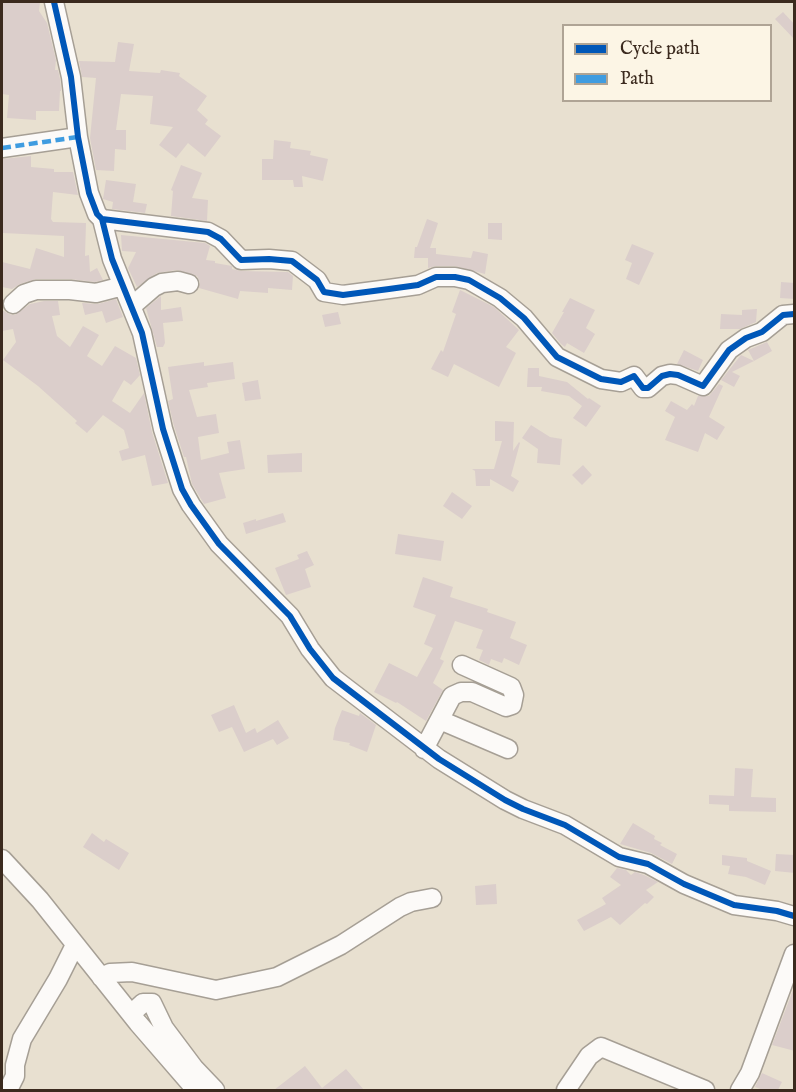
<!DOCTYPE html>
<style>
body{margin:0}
#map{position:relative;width:796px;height:1092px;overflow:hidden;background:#e8e0d0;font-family:"IM FELL English",serif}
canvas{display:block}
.frame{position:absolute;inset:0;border:3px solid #3b2a1e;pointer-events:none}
.legend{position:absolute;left:562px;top:24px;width:210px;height:78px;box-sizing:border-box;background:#fcf5e5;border:2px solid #afa495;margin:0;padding:8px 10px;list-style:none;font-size:18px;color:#3b2a1e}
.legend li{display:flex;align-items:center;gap:12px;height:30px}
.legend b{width:30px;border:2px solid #afa495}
</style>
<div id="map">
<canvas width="796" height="1092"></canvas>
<div class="frame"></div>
<ul class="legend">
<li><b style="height:8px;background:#0057b8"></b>Cycle path</li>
<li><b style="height:8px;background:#3f9ce0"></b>Path</li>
</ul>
</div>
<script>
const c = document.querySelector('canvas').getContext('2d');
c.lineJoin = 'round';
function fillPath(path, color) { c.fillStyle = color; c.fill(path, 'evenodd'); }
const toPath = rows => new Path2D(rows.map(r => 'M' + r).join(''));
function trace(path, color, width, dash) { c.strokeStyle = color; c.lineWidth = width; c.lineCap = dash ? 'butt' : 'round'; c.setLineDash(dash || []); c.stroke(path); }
fillPath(toPath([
 [2,2,40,2,39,11,47,23,56,60,55,70,58,70,60,79,61,91,60,91,59,111,36,111,36,120,7,118,9,95,2,94],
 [783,12,795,25,795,40,775,19],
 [118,42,134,44,129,71,160,73,161,70,180,73,179,76,207,96,197,110,208,120,205,124,221,136,205,157,188,143,176,158,159,145,173,127,150,124,153,96,121,94,116,130,126,130,126,150,115,149,114,171,96,170,90,138,96,78,82,77,79,61,115,62],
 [274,140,291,142,290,148,311,151,310,155,328,159,323,181,302,176,303,187,294,187,293,180,262,180,262,159,273,159],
 [31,156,31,167,54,169,54,172,73,172,78,195,53,192,51,219,53,222,86,223,85,256,89,255,90,272,97,268,103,280,95,282,70,279,36,279,20,284,12,289,2,287,2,262,30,269,36,248,64,257,64,236,3,233,2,159],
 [181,165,202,173,192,198,208,200,207,221,171,216,173,191,171,190],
 [106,180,136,184,133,202,147,204,145,213,112,209,113,202,103,199],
 [427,219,438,223,430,248,436,248,436,254,471,258,473,251,488,254,485,274,455,266,436,266,428,268,428,258,414,258,415,247,417,247],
 [488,223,502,223,502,240,488,239],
 [121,235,205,243,210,246,206,260,215,261,215,263,232,266,232,269,241,271,288,272,293,276,292,290,268,288,268,293,240,291,238,299,199,288,200,282,197,276,177,270,157,273,137,287,128,268,136,252,122,251],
 [632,244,654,253,639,285,626,279,632,263,625,260],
 [781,282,795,283,795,299,780,298],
 [460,290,494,307,519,330,506,347,516,353,499,387,454,364,448,377,431,369,441,350,443,352,456,314,452,312],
 [161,296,161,310,181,307,183,321,163,323,165,343,163,347,157,347,146,308],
 [570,298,595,310,586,328,595,334,584,353,567,343,565,347,561,344,552,333,564,312,562,312],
 [116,299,123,317,106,323,102,311,85,315,82,303,98,304],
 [44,301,58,301,60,315,52,316,57,336,70,347,83,326,99,335,87,356,102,366,115,346,136,358,140,375,131,385,124,380,112,401,130,413,144,393,152,432,168,483,152,486,145,455,122,461,119,451,129,448,124,430,103,415,87,433,75,423,77,421,38,386,3,360,16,342,13,329,2,331,2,310,9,314,15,315,30,304],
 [757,309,756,322,740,329,720,329,721,314,742,315,742,310],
 [338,312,341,324,325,327,322,315],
 [767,342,772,351,754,361,748,350],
 [684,350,703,360,698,371,677,364],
 [741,355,754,361,732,372,740,376,734,387,721,380],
 [204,362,204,366,233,362,235,379,207,383,208,387,189,390,197,417,216,414,219,433,198,437,201,460,229,453,227,442,240,440,245,469,219,473,226,498,204,504,192,484,186,457,184,457,174,426,168,401,173,399,168,367],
 [528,368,539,368,539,376,567,382,588,399,589,398,601,406,586,427,573,418,582,406,569,396,541,391,542,387,527,387],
 [258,380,261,399,245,401,242,383],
 [719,384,723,386,709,417,725,427,717,440,705,433,698,452,665,440,675,417,665,411,671,401,687,410,692,404,694,406,698,396,709,396],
 [495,421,514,422,513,451,519,442,520,443,511,476,519,481,513,492,490,479,490,486,476,486,475,471,472,469,494,469,502,441,495,441],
 [531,425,550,437,562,439,560,465,537,463,538,449,522,438],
 [302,453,302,472,268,473,267,455],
 [583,465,592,475,582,485,572,475],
 [452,492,472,506,462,519,443,506],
 [283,513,286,522,246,534,243,523,256,519,256,521],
 [398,534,444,541,441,561,395,554],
 [307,551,314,565,305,569,311,587,286,595,275,568,299,559,297,555],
 [423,577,453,587,450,597,488,609,487,612,516,622,510,638,527,645,519,665,504,658,502,663,491,659,489,665,479,660,483,650,476,648,483,630,455,621,440,659,444,661,433,683,443,690,426,721,397,702,396,703,374,692,389,663,417,677,433,648,424,644,436,615,413,607],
 [234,705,246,733,255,728,257,733,278,720,289,738,277,745,273,739,244,752,232,727,219,732,211,715],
 [342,710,359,716,360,713,376,725,367,752,349,745,350,743,333,740,335,728],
 [735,768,753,769,751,797,776,798,776,812,729,811,729,805,709,804,709,795,734,796],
 [633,823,655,836,654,839,662,843,660,845,677,854,672,864,651,853,620,844],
 [92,833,104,842,106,839,129,853,119,870,83,847],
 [776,854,795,855,795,873,775,871],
 [722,855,747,858,747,861,771,871,765,885,746,877,728,874,730,866,722,865],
 [617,868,626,870,631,875,635,872,644,875,658,882,646,890,654,897,647,904,645,903,620,925,611,917,584,931,577,920,606,904,602,898,621,885,610,877],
 [496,884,497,904,476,905,475,886],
 [795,985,795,1051,772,1045],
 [305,1066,322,1088,346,1069,364,1090,274,1090],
 [762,1073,782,1082,778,1090,763,1090,755,1087]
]), '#dbcecb');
const minor = toPath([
 [54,2,71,77,78,137,89,193,97,214,102,219,112,259,142,333,163,429,182,489,191,505,219,544,290,616,310,649,333,678,439,759,505,800,523,809,565,825,619,857,648,864,684,884,734,905,777,911,794,916],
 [2,148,78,137],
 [102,219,208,232,221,239,241,260,269,259,292,261,317,280,324,292,343,295,389,289,418,285,436,277,455,277,469,280,500,298,524,318,557,357,601,379,621,382,634,376,643,388,648,388,662,376,670,374,678,375,703,386,729,350,746,338,762,332,783,315,794,314],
 [13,304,24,294,36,290,70,290,96,293,123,286],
 [132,306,154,287,162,283,178,281,189,284],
 [440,720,508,749],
 [424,749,452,696,461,692,472,692,506,707,512,705,514,695,511,687,462,665],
 [2,859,40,900,138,1023,196,1090],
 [101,977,110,973,132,972,216,990,277,977,341,945,400,907,411,902,432,898],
 [131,1014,143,1003,152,1003,164,1028,194,1068,215,1090],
 [8,1090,15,1076,15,1065,22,1039,58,979,75,945],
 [566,1090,589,1056,601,1047,705,1090],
 [740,1090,750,1073,794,954]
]);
trace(minor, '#a69f95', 21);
trace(minor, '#fcfaf8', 18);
trace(toPath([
 [2,148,78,137]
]), '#3f9ce0', 4.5, [9, 4.5]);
trace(toPath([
 [54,2,71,77,78,137,89,193,97,214,102,219,112,259,142,333,163,429,182,489,191,505,219,544,290,616,310,649,333,678,439,759,505,800,523,809,565,825,619,857,648,864,684,884,734,905,777,911,794,916],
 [102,219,208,232,221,239,241,260,269,259,292,261,317,280,324,292,343,295,389,289,418,285,436,277,455,277,469,280,500,298,524,318,557,357,601,379,621,382,634,376,643,388,648,388,662,376,670,374,678,375,703,386,729,350,746,338,762,332,783,315,794,314]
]), '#0057b8', 6);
</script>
